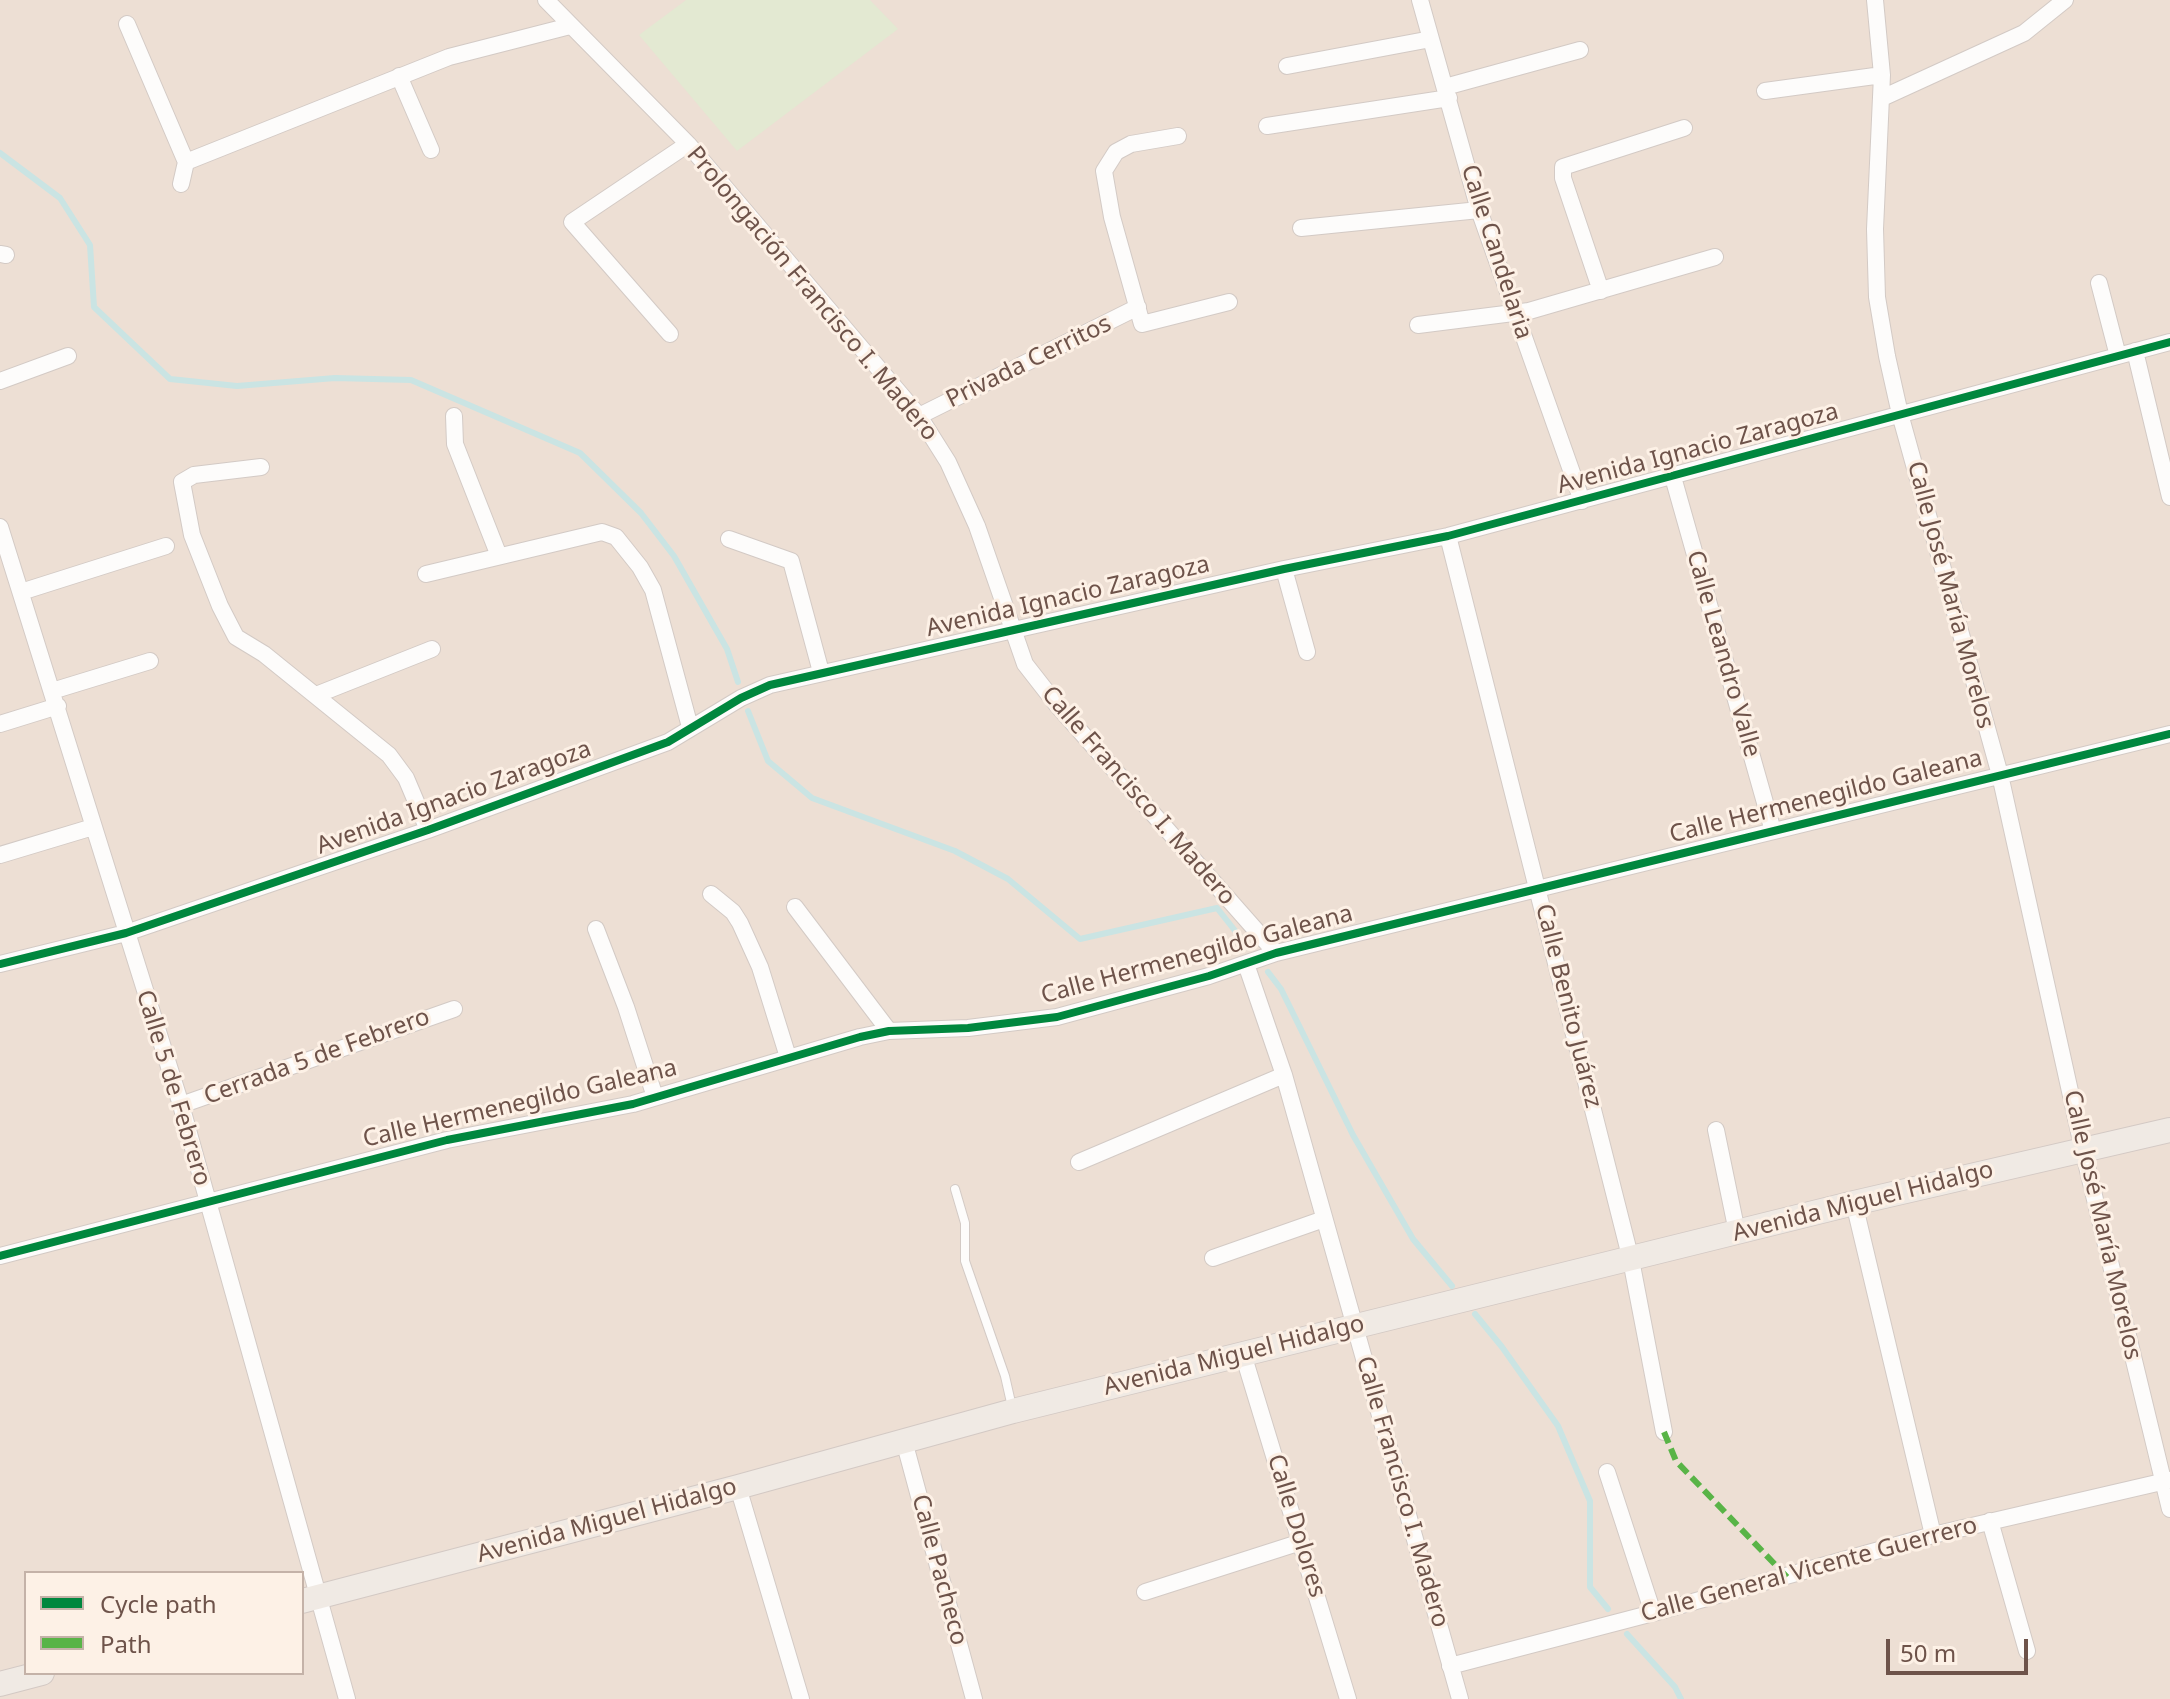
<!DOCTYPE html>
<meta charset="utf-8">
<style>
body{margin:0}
#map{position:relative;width:2170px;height:1699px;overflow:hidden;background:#f4ede7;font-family:"Noto Sans",sans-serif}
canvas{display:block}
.legend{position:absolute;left:24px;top:1571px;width:280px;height:104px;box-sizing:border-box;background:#fdf1e6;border:2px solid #c4b2a8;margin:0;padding:10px 14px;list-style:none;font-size:24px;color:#6e534a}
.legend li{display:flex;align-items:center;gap:16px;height:40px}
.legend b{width:40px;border:2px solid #c4b2a8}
.scale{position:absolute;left:1886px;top:1639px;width:142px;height:36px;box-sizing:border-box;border:4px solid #6e534a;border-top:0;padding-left:10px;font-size:24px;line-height:28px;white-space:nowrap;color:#6e534a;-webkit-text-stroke:6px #fdf1e6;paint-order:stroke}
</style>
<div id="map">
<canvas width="2170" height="1699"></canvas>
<ul class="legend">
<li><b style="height:10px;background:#00873e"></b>Cycle path</li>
<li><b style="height:10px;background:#59b447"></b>Path</li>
</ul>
<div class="scale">50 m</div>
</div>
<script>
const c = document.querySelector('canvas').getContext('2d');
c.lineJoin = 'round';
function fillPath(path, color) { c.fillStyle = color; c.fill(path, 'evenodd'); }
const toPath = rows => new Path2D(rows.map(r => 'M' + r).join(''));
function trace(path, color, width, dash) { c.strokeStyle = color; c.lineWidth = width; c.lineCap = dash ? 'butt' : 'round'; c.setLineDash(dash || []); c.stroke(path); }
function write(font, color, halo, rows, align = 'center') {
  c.font = font + ' "Noto Sans",sans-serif'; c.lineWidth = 6; c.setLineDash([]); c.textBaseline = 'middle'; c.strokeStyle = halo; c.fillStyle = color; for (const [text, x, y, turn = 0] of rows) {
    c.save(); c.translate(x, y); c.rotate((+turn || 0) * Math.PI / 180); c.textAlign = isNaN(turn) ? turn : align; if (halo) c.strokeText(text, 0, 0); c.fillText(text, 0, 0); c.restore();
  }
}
fillPath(toPath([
 [0,0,2170,0,2170,1699,0,1699],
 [26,1573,302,1573,302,1673,26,1673]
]), '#eddfd4');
fillPath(toPath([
 [686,0,870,0,898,29,737,151,639,35]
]), '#e3e9d2');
trace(toPath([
 [0,153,60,198,90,245,94,307,170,379,237,386,335,378,411,380,580,453,641,513,674,556,727,649,738,682],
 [748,711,768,761,812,798,955,851,1008,879,1080,939,1217,908,1248,947],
 [1268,972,1281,989,1353,1135,1413,1239,1452,1286],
 [1475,1314,1502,1347,1558,1426,1590,1501,1590,1587,1608,1609],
 [1627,1634,1675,1687,1681,1699]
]), '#cae4e3', 6);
const service = toPath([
 [955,1189,965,1223,965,1261,1005,1376,1012,1407]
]);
const minor = toPath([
 [546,0,688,144,919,416,948,462,977,526,1025,664,1057,705,1276,953],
 [1420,0,1479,210,1582,501],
 [1875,0,1882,75,1875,229,1877,297,1887,356,1900,414,2000,775,2083,1150,2170,1509],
 [127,24,186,162],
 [1287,66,1431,39],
 [399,76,431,150],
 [1445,87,1580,50],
 [1765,91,1882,75],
 [1882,98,2024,33,2065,0],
 [1267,126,1449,98],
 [1178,136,1131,144,1116,152,1104,171,1112,217,1142,324,1229,302],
 [181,184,186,162,449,57,570,26],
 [1301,228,1479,210],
 [0,254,6,255],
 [2099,283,2118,356],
 [1601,291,1563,178,1563,167,1684,128],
 [1418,325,1529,311,1715,257],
 [670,334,572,222,688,144],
 [2135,351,2170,497],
 [0,381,68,356],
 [454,416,455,444,499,556],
 [919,416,1138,307],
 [261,467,194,475,182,482,192,535,220,606,236,637,264,654,389,755,406,778,428,830],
 [1673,477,1773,831],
 [0,527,181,1105,347,1699],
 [1448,536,1631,1260,1664,1432],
 [729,539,791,561,821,672],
 [1284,569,1307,652],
 [426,574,602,532,616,537,640,567,653,590,690,727],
 [21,592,166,546],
 [52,691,150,661],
 [316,695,432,649],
 [0,724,58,706],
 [0,855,93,827],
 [711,894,733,912,740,923,760,967,788,1057],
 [795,907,889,1031],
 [596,929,626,1007,655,1097],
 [0,964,126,933,428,830,668,742,741,698,770,685,1284,569,1448,536,2170,342],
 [1246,964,1284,1075,1460,1699],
 [181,1105,454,1009],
 [1716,1130,1737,1232],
 [1079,1162,1284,1075],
 [1854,1203,1933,1535],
 [0,1256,447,1140,633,1104,860,1037,889,1031,968,1028,1057,1017,1209,976,1276,953,2170,734],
 [1213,1258,1324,1219],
 [1243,1354,1348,1699],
 [904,1441,974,1699],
 [1607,1472,1653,1613],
 [738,1487,801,1699],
 [1990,1521,2027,1651],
 [1145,1592,1301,1542],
 [1450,1666,1653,1613,1933,1535,2170,1480]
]);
const primary = toPath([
 [302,1601,738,1487,1013,1411,1854,1203,2170,1130],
 [0,1684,42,1673]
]);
trace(service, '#d3cac5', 10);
trace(minor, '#d3cac5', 18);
trace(primary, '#d3c9c4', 26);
trace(service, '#fdfcfb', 8);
trace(minor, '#fdfcfb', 16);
trace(primary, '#f0eae4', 24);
trace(toPath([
 [1664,1432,1676,1461,1787,1577]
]), '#59b447', 6, [12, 6]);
trace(toPath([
 [0,964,126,933,428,830,668,742,741,698,770,685,1284,569,1448,536,2170,342],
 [0,1256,447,1140,633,1104,860,1037,889,1031,968,1028,1057,1017,1209,976,1276,953,2170,734]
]), '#00873e', 8);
write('24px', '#6e534a', '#fdf1e6', [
 ["Calle Candelaria",1496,252,72],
 ["Prolongación Francisco I. Madero",812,294,50],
 ["Privada Cerritos",1029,362,-26],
 ["Avenida Ignacio Zaragoza",1698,449,-15],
 ["Calle José María Morelos",1950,595,75],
 ["Avenida Ignacio Zaragoza",1068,597,-13],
 ["Calle Leandro Valle",1723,654,74],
 ["Calle Francisco I. Madero",1138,796,49],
 ["Calle Hermenegildo Galeana",1826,797,-14],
 ["Avenida Ignacio Zaragoza",454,798,-20],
 ["Calle Hermenegildo Galeana",1197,955,-15],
 ["Calle Benito Juárez",1568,1006,76],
 ["Cerrada 5 de Febrero",317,1057,-20],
 ["Calle 5 de Febrero",173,1088,73],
 ["Calle Hermenegildo Galeana",520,1104,-13],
 ["Avenida Miguel Hidalgo",1863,1202,-14],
 ["Calle José María Morelos",2102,1225,77],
 ["Avenida Miguel Hidalgo",1234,1356,-14],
 ["Calle Francisco I. Madero",1402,1492,74],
 ["Avenida Miguel Hidalgo",607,1521,-15],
 ["Calle Dolores",1296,1526,73],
 ["Calle Pacheco",939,1570,75],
 ["Calle General Vicente Guerrero",1809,1570,-15]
]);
</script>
